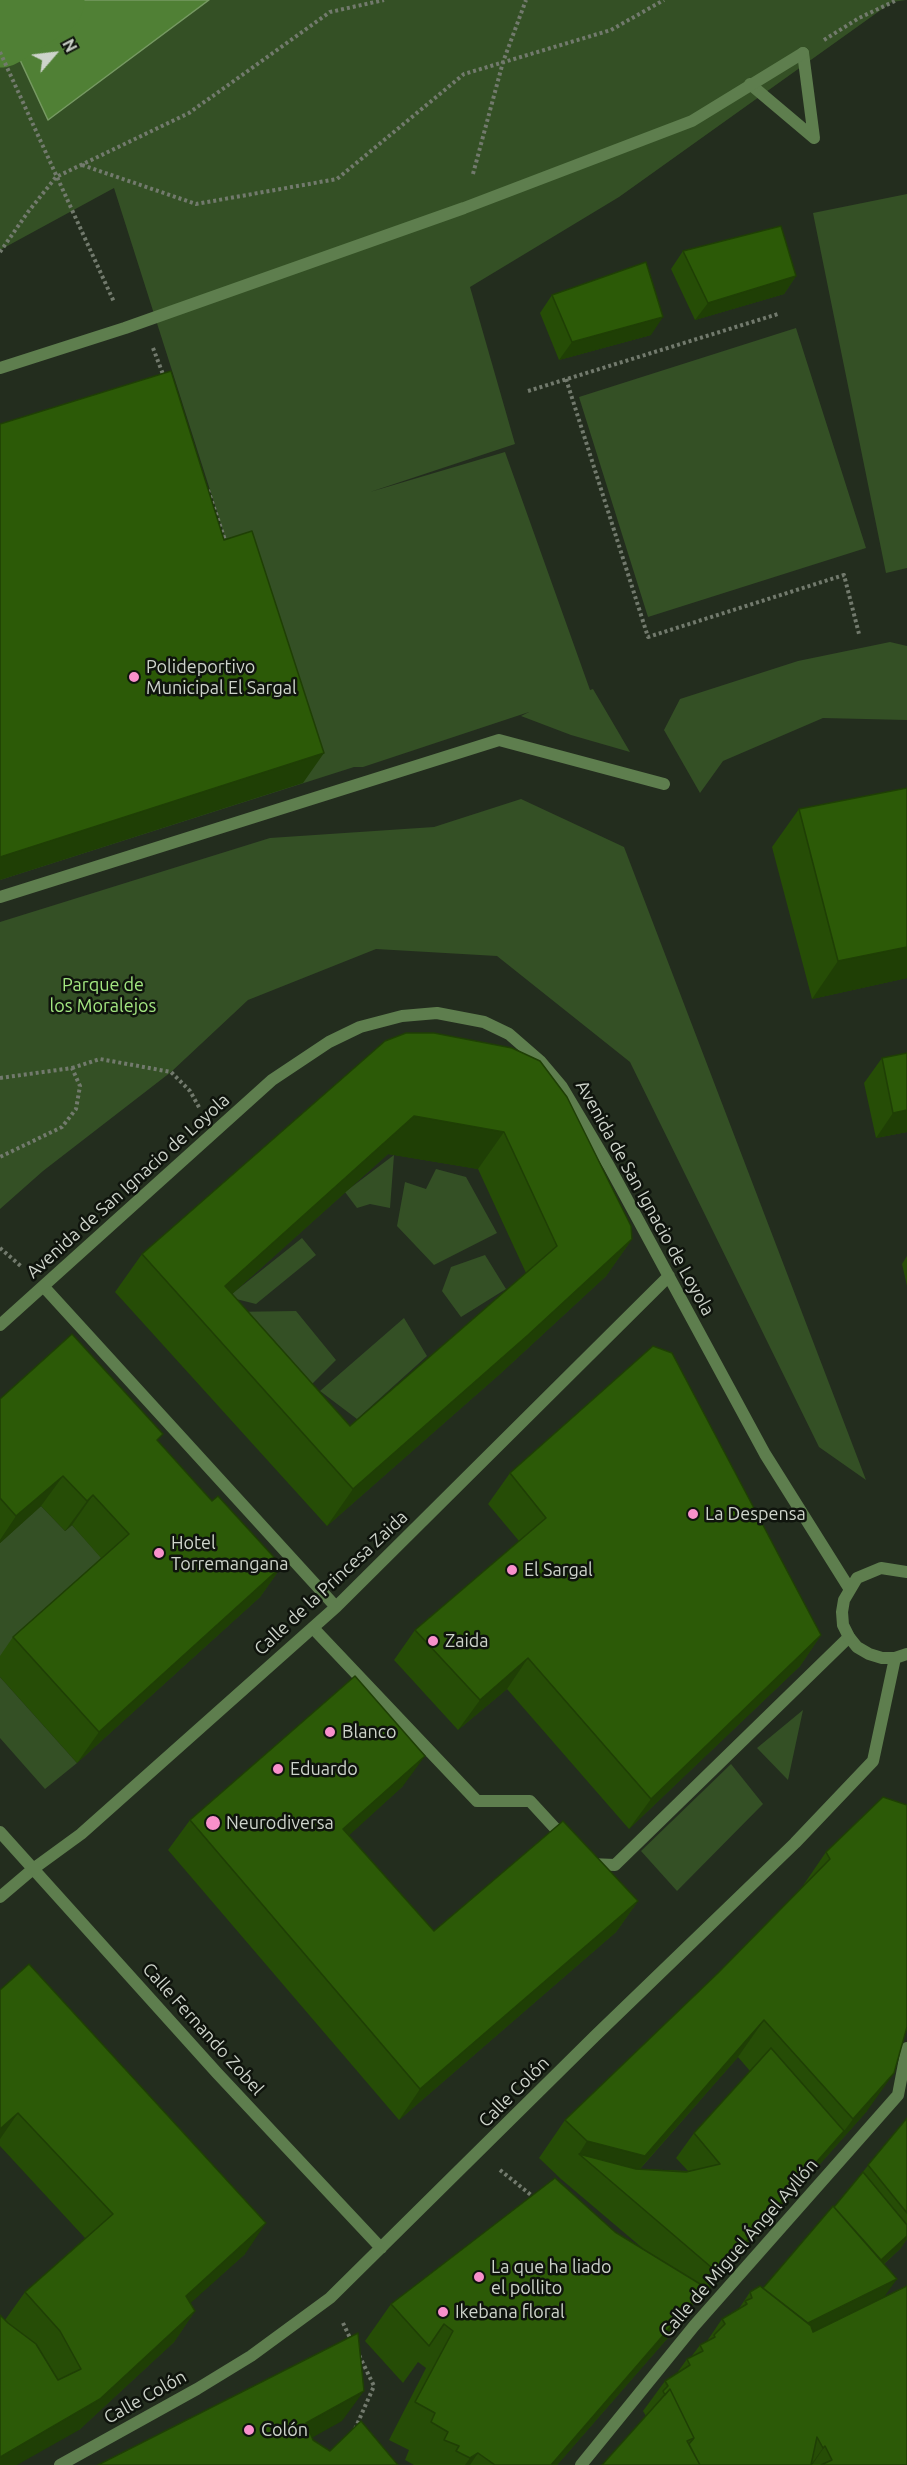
<!DOCTYPE html>
<meta charset="utf-8">
<style>
body{margin:0}
#map{position:relative;width:907px;height:2465px;overflow:hidden;background:#232d1e;font-family:Ubuntu,sans-serif}
canvas{display:block}
.north{position:absolute;left:24px;top:24px;width:60px;height:60px;-webkit-text-stroke:4px #0f140d;paint-order:stroke;rotate:62deg;font-size:16px;font-weight:700;line-height:24px;text-align:center;color:#ced4cb}
.north::after{content:'';display:block;margin:auto;width:21px;height:27px;background:#ced4cb;clip-path:polygon(50% 0,100% 100%,50% 72%,0 100%)}
</style>
<div id="map">
<canvas width="907" height="2465"></canvas>
<div class="north">N</div>
</div>
<script>
const c = document.querySelector('canvas').getContext('2d');
c.lineJoin = 'round';
function fillPath(path, color) { c.fillStyle = color; c.fill(path, 'evenodd'); }
const toPath = rows => new Path2D(rows.map(r => 'M' + r).join(''));
function trace(path, color, width, dash) { c.strokeStyle = color; c.lineWidth = width; c.lineCap = dash ? 'butt' : 'round'; c.setLineDash(dash || []); c.stroke(path); }
function write(font, color, halo, rows, align = 'center') {
  c.font = font + ' Ubuntu,sans-serif'; c.lineWidth = 5; c.setLineDash([]); c.textBaseline = 'middle'; c.strokeStyle = halo; c.fillStyle = color; for (const [text, x, y, turn = 0] of rows) {
    c.save(); c.translate(x, y); c.rotate((+turn || 0) * Math.PI / 180); c.textAlign = isNaN(turn) ? turn : align; if (halo) c.strokeText(text, 0, 0); c.fillText(text, 0, 0); c.restore();
  }
}
fillPath(toPath([
 [0,0,906,0,892,2,619,197,470,287,515,444,370,492,505,452,590,690,593,689,630,752,571,735,521,716,529,712,363,767,354,767,0,880,196,544,224,534,114,188,0,250],
 [907,194,907,568,886,573,813,213],
 [796,328,866,548,648,617,579,397],
 [890,642,907,646,907,720,823,718,723,761,700,793,664,730,680,699,798,661],
 [521,799,624,847,866,1480,819,1447,630,1062,497,956,376,949,248,1000,171,1072,43,1171,0,1209,0,922,270,838,434,827],
 [394,1155,390,1208,370,1204,357,1208,345,1192],
 [436,1169,466,1177,497,1233,434,1265,397,1226,405,1182,426,1189],
 [302,1238,316,1255,256,1304,228,1297],
 [485,1255,506,1289,461,1317,442,1291,451,1267],
 [296,1311,336,1360,301,1395,229,1312],
 [404,1318,427,1356,357,1419,320,1391],
 [41,1506,65,1531,72,1525,107,1564,0,1661,0,1543],
 [0,1677,77,1763,45,1789,0,1738],
 [803,1710,788,1780,757,1748],
 [731,1764,763,1804,677,1891,641,1851]
]), '#345025');
const water = toPath([
 [0,0,209,0,48,120,0,17,0,0]
]);
fillPath(water, '#508035');
trace(water, '#769962', 1.5);
trace(toPath([
 [0,30,47,0]
]), '#508035', 75);
trace(toPath([
 [824,40,859,18,897,0],
 [0,52,114,302],
 [82,165,196,204,337,179,464,74,611,30,664,0],
 [473,174,503,62,526,0],
 [0,252,28,212,56,177,189,113,330,12,384,0],
 [153,348,164,377],
 [566,379,648,637,844,575,859,634],
 [528,391,778,314],
 [208,490,226,543],
 [72,1068,100,1059,171,1072,190,1091,200,1109],
 [0,1078,72,1068,80,1086,76,1109,62,1127,0,1157],
 [0,1248,22,1267],
 [500,2170,536,2199],
 [343,2323,351,2340],
 [355,2429,374,2386,359,2355]
]), '#727a6d', 4, [3, 3]);
trace(toPath([
 [803,53,814,138],
 [750,84,814,138]
]), '#5e7e4e', 12);
trace(toPath([
 [313,1628,477,1801,530,1801,565,1839],
 [590,1864,615,1865,849,1637]
]), '#5e7e4e', 12);
trace(toPath([
 [0,368,125,328,464,208,692,121,803,53],
 [0,897,499,740,664,784],
 [44,1287,336,1607],
 [0,1325,272,1080,329,1042,360,1027,402,1016,437,1013,484,1022,509,1034,540,1061,562,1087,609,1166,765,1454,849,1588],
 [907,1572,881,1568,857,1578,844,1600,842,1612,843,1625,849,1637,857,1647,869,1654,882,1658,895,1658,907,1654],
 [0,1832,217,2073,381,2248],
 [0,1897,33,1869,81,1834,336,1607,669,1276],
 [60,2465,197,2389,251,2356,330,2298,595,2036,795,1843,873,1761,895,1658],
 [581,2465,694,2326,898,2095,907,2048]
]), '#5e7e4e', 12);
fillPath(toPath([
 [683,251,796,276,784,294,695,320,671,269],
 [552,295,651,335,559,360,540,313],
 [907,788,907,978,812,999,772,847,799,809],
 [406,1033,632,1239,606,1276,501,1373,327,1526,115,1292,142,1254],
 [388,1154,478,1169,526,1273,350,1426,232,1294],
 [907,1053,907,1132,876,1138,864,1083,882,1058],
 [907,1256,907,1286,902,1264],
 [0,1399,158,1441,212,1501,282,1566,260,1597,77,1763,0,1677,0,1656,13,1637,101,1558,72,1525,65,1531,41,1506,0,1543],
 [510,1473,821,1635,800,1666,629,1829,507,1689,458,1730,394,1660,415,1630,519,1541,488,1504],
 [403,1786,349,1835,434,1931,638,1901,616,1932,399,2120,168,1850,190,1820],
 [883,1797,867,2111,701,2298,699,2296,679,2325,557,2465,414,2465,405,2460,409,2450,389,2440,426,2368,418,2362,403,2383,365,2341,391,2304,615,2232,647,2252,561,2179,539,2158,565,2120,718,1973,800,1890,826,1852],
 [738,2057,750,2071,694,2133,676,2158,688,2171,640,2169],
 [0,1990,245,2254,190,2303,195,2311,174,2342,79,2430,5,2320,25,2292,85,2238,0,2146],
 [907,2118,907,2239,900,2249,884,2264,884,2297,907,2465,602,2465,646,2416,643,2411,665,2381,677,2373,687,2359,691,2357,700,2345,707,2341,722,2319,738,2310,750,2292,763,2288,834,2207]
]), '#264d06');
fillPath(toPath([
 [796,276,784,294,695,320,708,303],
 [663,317,651,335,559,360,572,342],
 [324,753,303,783,0,880,0,857],
 [907,947,907,978,812,999,838,961],
 [907,1110,907,1132,876,1138,893,1113],
 [414,1116,504,1132,478,1169,388,1154,202,1321,225,1286],
 [632,1239,606,1276,501,1373,327,1526,353,1489],
 [63,1476,41,1506,0,1543,0,1540,16,1516],
 [93,1495,72,1525,65,1531,87,1501],
 [282,1566,260,1597,77,1763,99,1732],
 [821,1635,800,1666,629,1829,651,1799],
 [528,1658,507,1689,458,1730,480,1700],
 [425,1756,403,1786,322,1860,343,1829],
 [638,1901,616,1932,399,2120,420,2089],
 [764,2020,738,2057,621,2190,579,2154,587,2141],
 [894,2073,867,2111,701,2298,718,2273,844,2131,853,2119],
 [18,2113,0,2139,0,2129],
 [266,2223,245,2254,164,2327,186,2296],
 [907,2231,907,2239,900,2249,862,2283,875,2266],
 [897,2279,879,2304,783,2352,801,2327],
 [705,2287,679,2325,557,2465,551,2465],
 [195,2311,174,2342,79,2430,17,2465,0,2465,0,2457],
 [364,2391,342,2421,285,2453,306,2423],
 [825,2446,812,2465,811,2465,823,2448],
 [478,2453,470,2465,465,2465,470,2458]
]), '#1f3f05');
const building = toPath([
 [781,226,796,276,708,303,683,251,781,226],
 [646,262,663,317,572,342,552,295,646,262],
 [171,371,224,540,252,531,324,753,0,857,0,424,171,371],
 [907,788,907,947,838,961,799,809,907,788],
 [406,1033,434,1033,512,1048,540,1061,567,1097,631,1226,632,1239,528,1335,353,1489,142,1254,385,1041,406,1033],
 [414,1116,504,1132,557,1246,350,1426,225,1286,414,1116],
 [907,1053,907,1110,893,1113,882,1058,907,1053],
 [72,1334,163,1434,157,1440,212,1501,218,1496,282,1566,99,1732,13,1637,129,1534,93,1495,87,1501,63,1476,16,1516,0,1498,0,1399,72,1334],
 [653,1346,672,1353,821,1635,651,1799,528,1658,480,1700,415,1630,546,1518,510,1473,653,1346],
 [355,1676,425,1756,343,1829,434,1931,563,1821,638,1901,420,2089,190,1820,355,1676],
 [883,1797,907,1805,907,2027,894,2073,853,2119,764,2020,645,2156,587,2141,565,2120,718,1973,830,1859,826,1852,883,1797],
 [29,1964,266,2223,186,2296,195,2311,100,2399,0,2457,0,2315,8,2323,36,2344,58,2380,81,2369,60,2331,25,2292,113,2214,18,2113,0,2129,0,1990,29,1964],
 [771,2048,844,2131,718,2273,579,2154,636,2169,686,2172,720,2164,694,2133,771,2048],
 [907,2118,907,2213,868,2165,907,2118],
 [863,2172,907,2225,907,2236,881,2260,834,2207,863,2172],
 [555,2178,615,2232,705,2287,551,2465,495,2465,478,2453,470,2458,456,2451,459,2446,444,2440,448,2432,431,2422,435,2413,415,2402,453,2331,444,2324,429,2346,391,2304,555,2178],
 [833,2206,897,2279,808,2323,763,2288,833,2206],
 [760,2286,811,2326,813,2332,907,2286,907,2465,821,2465,832,2460,825,2446,823,2448,817,2437,811,2465,700,2465,689,2444,694,2438,670,2389,665,2395,663,2391,668,2386,665,2381,690,2365,687,2359,703,2351,700,2345,715,2337,714,2335,725,2324,722,2319,747,2304,745,2301,752,2298,750,2292,760,2286],
 [358,2333,364,2391,306,2423,313,2440,330,2451,361,2421,398,2465,98,2465,358,2333],
 [670,2389,694,2438,687,2441,700,2465,602,2465,670,2389]
]);
fillPath(building, '#2c5a07');
trace(building, '#1f3f05', 1.5);
for (const [x, y, r, color] of [
 [134,677,6,"#f890cb"],
 [693,1514,6,"#f890cb"],
 [159,1553,6,"#f890cb"],
 [512,1570,6,"#f890cb"],
 [433,1641,6,"#f890cb"],
 [330,1732,6,"#f890cb"],
 [278,1769,6,"#f890cb"],
 [213,1823,8,"#f890cb"],
 [479,2277,6,"#f890cb"],
 [443,2312,6,"#f890cb"],
 [249,2430,6,"#f890cb"]
]) { const dot = new Path2D(); dot.arc(x, y, r, 0, 2 * Math.PI); c.fillStyle = color; c.fill(dot); trace(dot, '#0f140d', 2); }
write('18px', '#ced4cb', '#0f140d', [
 ["Polideportivo",146,667],
 ["Municipal El Sargal",146,688],
 ["La Despensa",705,1514],
 ["Hotel",171,1543],
 ["Torremangana",171,1564],
 ["El Sargal",524,1570],
 ["Zaida",445,1641],
 ["Blanco",342,1732],
 ["Eduardo",290,1769],
 ["Neurodiversa",226,1823],
 ["La que ha liado",491,2267],
 ["el pollito",491,2288],
 ["Ikebana floral",455,2312],
 ["Colón",261,2430]
], 'left');
write('18px', '#a3e681', '#0f140d', [
 ["Parque de",103,985],
 ["los Moralejos",103,1006]
]);
write('18px', '#ced4cb', '#0f140d', [
 ["Avenida de San Ignacio de Loyola",128,1186,-42],
 ["Avenida de San Ignacio de Loyola",645,1198,61],
 ["Calle de la Princesa Zaida",331,1583,-43],
 ["Calle Fernando Zobel",203,2029,48],
 ["Calle Colón",514,2092,-45],
 ["Calle de Miguel Ángel Ayllón",739,2248,-49],
 ["Calle Colón",145,2397,-29]
]);
</script>
